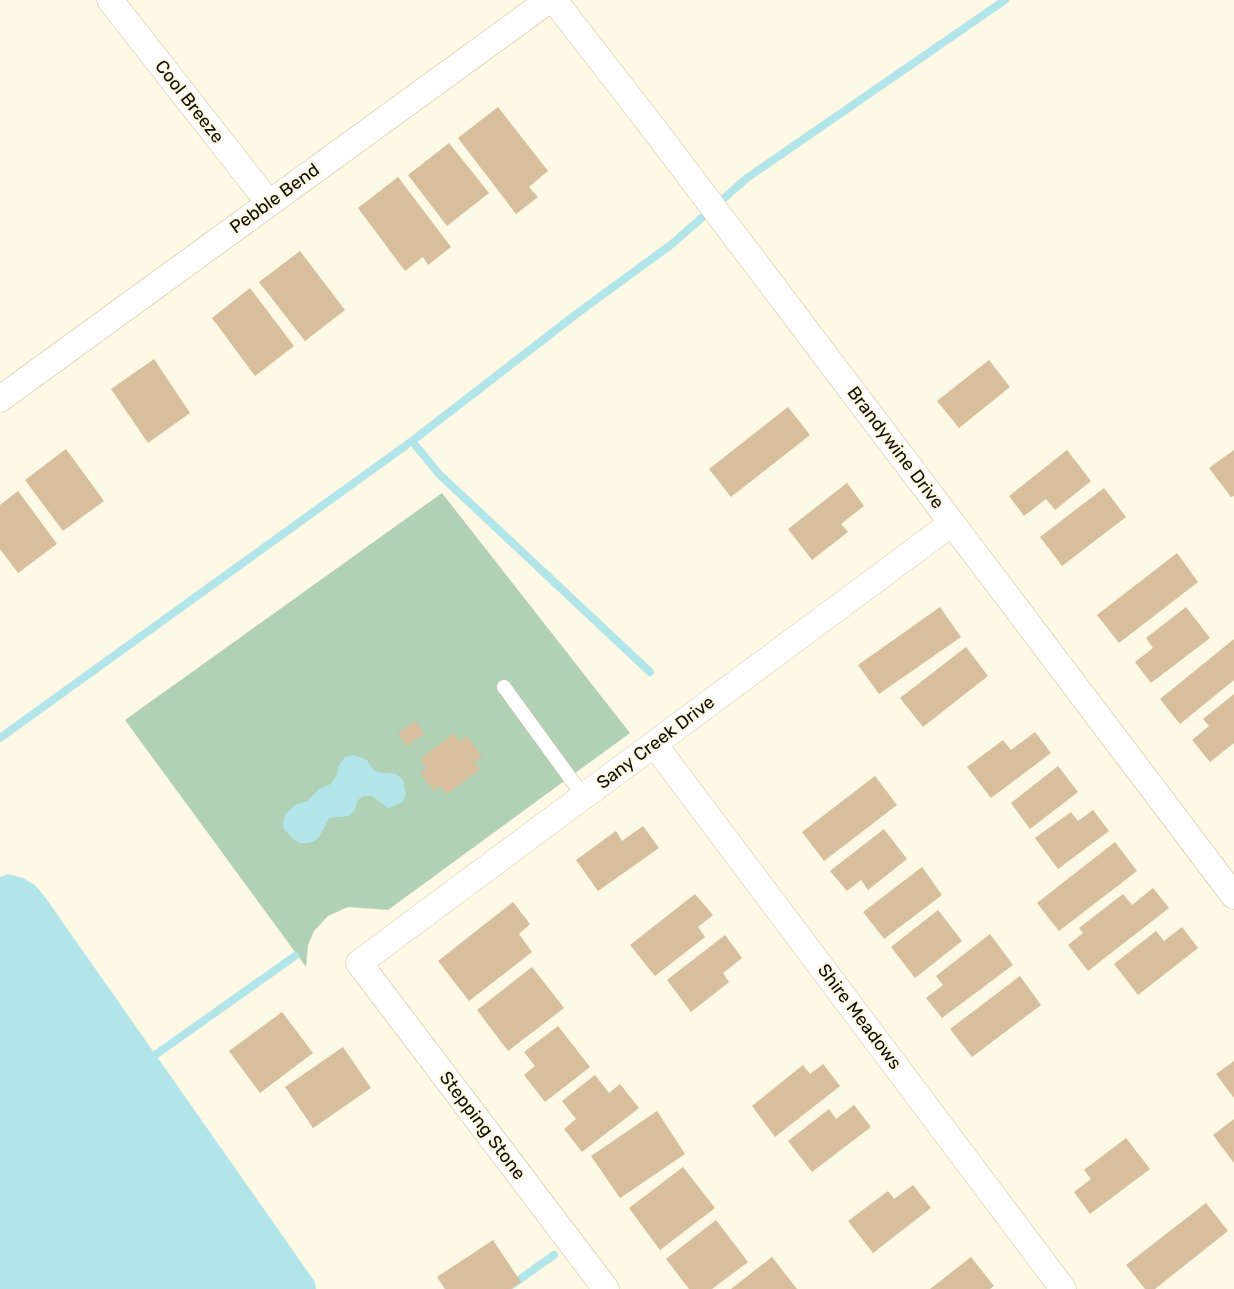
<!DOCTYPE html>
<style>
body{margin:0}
canvas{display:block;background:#fef9e4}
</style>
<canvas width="1234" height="1289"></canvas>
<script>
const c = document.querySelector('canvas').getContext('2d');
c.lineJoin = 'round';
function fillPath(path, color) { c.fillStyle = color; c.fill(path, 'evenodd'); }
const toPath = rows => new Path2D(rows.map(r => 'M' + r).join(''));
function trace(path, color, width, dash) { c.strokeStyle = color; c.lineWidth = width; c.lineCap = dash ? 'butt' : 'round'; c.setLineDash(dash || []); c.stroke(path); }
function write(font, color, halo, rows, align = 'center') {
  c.font = font + ' Rubik,sans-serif'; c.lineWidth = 4.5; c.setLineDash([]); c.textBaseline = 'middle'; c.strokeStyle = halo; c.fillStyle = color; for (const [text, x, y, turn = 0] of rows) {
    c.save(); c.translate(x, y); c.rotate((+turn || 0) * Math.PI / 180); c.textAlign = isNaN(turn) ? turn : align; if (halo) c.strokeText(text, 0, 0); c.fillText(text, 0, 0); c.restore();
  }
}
fillPath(toPath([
 [442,493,630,733,388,910,348,907,328,916,314,931,308,945,306,967,125,720]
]), '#b0d1b6');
fillPath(toPath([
 [353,755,366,759,372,768,377,772,396,774,403,780,406,795,403,802,388,808,372,796,363,796,358,800,355,810,349,816,329,818,319,837,314,841,308,843,300,843,293,839,284,829,283,822,286,814,290,809,297,804,308,801,320,788,331,784,337,775,339,765,345,757],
 [8,874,23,878,35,885,45,897,315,1282,316,1289,0,1289,0,877]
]), '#b2e5e9');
trace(toPath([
 [412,441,439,474,650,672],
 [0,738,412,441,579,312,672,244,747,178,1005,0],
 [148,1060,295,956],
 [506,1289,554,1255]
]), '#b2e5e9', 8);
fillPath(toPath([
 [498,107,548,171,529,187,538,197,516,214,458,138],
 [449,143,489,193,447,226,408,175],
 [398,177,451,247,428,265,423,257,405,271,358,208],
 [300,251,345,310,305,341,259,282],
 [250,288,294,346,255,376,212,318],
 [154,359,190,413,148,443,111,389],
 [989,360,1010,387,959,428,937,401],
 [788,407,810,435,731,497,709,469],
 [66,449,104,501,63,531,25,480],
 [1067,450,1091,481,1055,510,1046,499,1024,516,1009,496],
 [1234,450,1234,496,1231,497,1209,468],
 [847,483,864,506,841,524,848,532,812,560,788,529],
 [1104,488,1126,517,1062,566,1040,537],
 [18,491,57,544,18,573,0,549,0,505],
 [1177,553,1198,582,1119,643,1097,615],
 [940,607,961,637,879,694,858,665],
 [1186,607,1210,638,1151,683,1135,662,1153,648,1146,638],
 [1234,639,1234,680,1180,724,1160,699],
 [966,647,988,676,923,727,900,698],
 [1234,694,1234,743,1210,762,1192,740,1209,726,1203,719],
 [416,721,424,734,406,746,398,733],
 [1035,732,1051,753,991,798,967,767,1003,740,1011,750],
 [454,733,460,741,467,736,482,756,475,762,480,769,447,794,440,786,434,791,420,773,426,768,420,759],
 [1058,766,1078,792,1030,829,1011,803],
 [875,776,897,805,824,861,802,832],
 [1093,810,1109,831,1058,869,1035,838,1071,812,1078,821],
 [643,826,659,848,598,891,576,860,616,831,622,841],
 [884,829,907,859,868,890,861,880,847,891,830,871],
 [1115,842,1137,871,1059,931,1037,903],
 [922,867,942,895,884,939,863,912],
 [1153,888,1169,908,1088,971,1068,945,1083,933,1079,928,1123,894,1132,905],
 [695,894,713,915,698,927,705,937,655,976,630,945],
 [513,902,530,924,519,934,532,952,469,1001,438,961],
 [938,910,962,941,915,978,891,947],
 [1182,927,1198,948,1138,995,1114,964,1156,931,1164,941],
 [990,934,1013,965,942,1018,926,998,943,985,936,976],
 [725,935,742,958,723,973,729,982,691,1012,667,980],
 [532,967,564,1008,508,1051,477,1010],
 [1020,976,1041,1005,972,1057,950,1029],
 [282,1012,313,1053,260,1093,229,1051],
 [558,1026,590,1067,545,1102,524,1075,535,1066,524,1052],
 [343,1047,371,1088,313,1128,285,1087],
 [1234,1061,1234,1098,1216,1074],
 [823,1064,840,1086,775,1137,752,1106,803,1065,810,1074],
 [595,1075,609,1093,620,1084,639,1108,582,1152,564,1129,576,1119,562,1101],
 [854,1105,871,1127,812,1172,788,1141,829,1109,836,1119],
 [657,1111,685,1154,620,1198,591,1156],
 [1234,1119,1234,1163,1213,1135],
 [1126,1138,1150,1169,1090,1214,1074,1192,1091,1179,1084,1170],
 [683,1167,715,1208,660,1250,629,1208],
 [913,1185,931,1208,873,1253,848,1221,888,1191,894,1199],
 [1206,1203,1228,1231,1155,1289,1145,1289,1126,1265],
 [716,1220,748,1262,712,1289,689,1289,666,1259],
 [493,1240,521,1282,511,1289,445,1289,437,1277],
 [772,1257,797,1289,731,1289],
 [971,1257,994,1286,990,1289,930,1289]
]), '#d7be9d');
const service = toPath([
 [504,687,584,797]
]);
const minor = toPath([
 [110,0,269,203],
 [554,0,654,129,1234,896],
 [0,399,549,0],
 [654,744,1063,1289],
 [606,1289,359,963,952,523]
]);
trace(service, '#cac2a0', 15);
trace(minor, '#cac2a0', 27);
trace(service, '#fff', 14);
trace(minor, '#fff', 26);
write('18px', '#0f0c03', '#fef9e4', [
 ["Cool Breeze",189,102,52],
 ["Pebble Bend",275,199,-36],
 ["Brandywine Drive",895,448,53],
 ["Sany Creek Drive",656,743,-37],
 ["Shire Meadows",859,1017,53],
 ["Stepping Stone",482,1126,53]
]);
</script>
